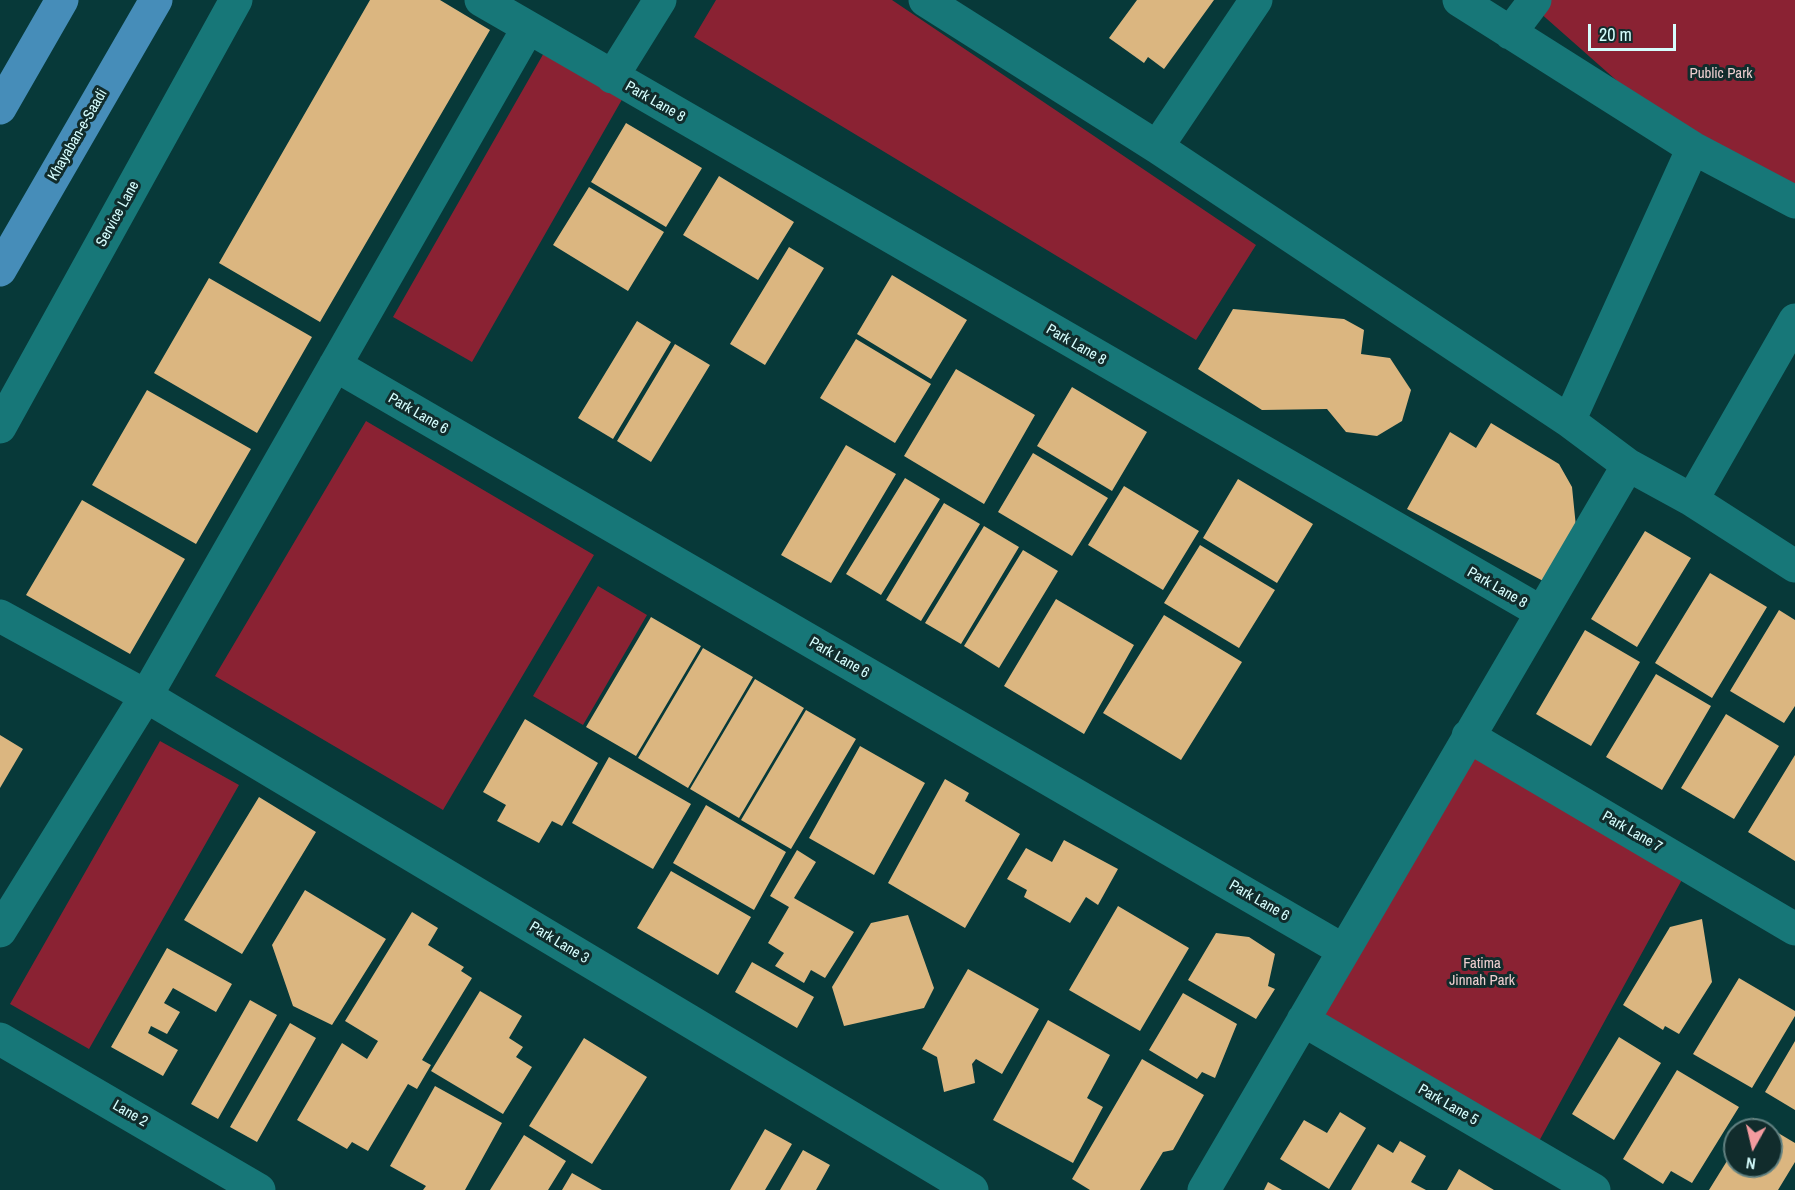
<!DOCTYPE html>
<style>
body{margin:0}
#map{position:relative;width:1795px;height:1190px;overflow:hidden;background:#073939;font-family:"Archivo Narrow",sans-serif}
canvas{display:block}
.north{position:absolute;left:1723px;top:1118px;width:60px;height:60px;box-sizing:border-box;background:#112c2c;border:2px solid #608080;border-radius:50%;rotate:188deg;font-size:16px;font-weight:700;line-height:24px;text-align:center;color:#d6fefe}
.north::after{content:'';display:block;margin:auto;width:21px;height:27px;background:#f49b9f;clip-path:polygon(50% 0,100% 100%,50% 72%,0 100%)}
.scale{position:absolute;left:1588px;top:24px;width:88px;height:27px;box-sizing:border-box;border:3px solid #d6fefe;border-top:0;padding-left:8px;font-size:18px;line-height:21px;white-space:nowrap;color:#d6fefe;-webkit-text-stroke:4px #112c2c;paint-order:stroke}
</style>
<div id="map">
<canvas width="1795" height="1190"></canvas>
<div class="north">N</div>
<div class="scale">20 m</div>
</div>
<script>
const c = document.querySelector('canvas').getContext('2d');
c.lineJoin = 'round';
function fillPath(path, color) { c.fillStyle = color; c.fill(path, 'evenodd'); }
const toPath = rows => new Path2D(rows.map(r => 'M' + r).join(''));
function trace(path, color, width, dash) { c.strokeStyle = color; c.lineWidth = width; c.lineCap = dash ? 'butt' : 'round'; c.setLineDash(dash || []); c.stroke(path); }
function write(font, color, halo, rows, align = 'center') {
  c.font = font + ' "Archivo Narrow",sans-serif'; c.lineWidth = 6; c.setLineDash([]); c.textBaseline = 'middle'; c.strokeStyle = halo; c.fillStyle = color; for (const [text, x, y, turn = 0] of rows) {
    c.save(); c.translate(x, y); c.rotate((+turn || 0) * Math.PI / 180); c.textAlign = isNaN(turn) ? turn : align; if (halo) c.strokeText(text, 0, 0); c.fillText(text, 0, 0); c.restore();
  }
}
fillPath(toPath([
 [716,0,892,0,1256,245,1196,340,694,37],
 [1533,0,1795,0,1795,195,1693,148,1530,4],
 [549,44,628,89,472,362,393,317],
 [366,421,594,555,443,810,215,676],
 [598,586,647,615,583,725,533,696],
 [1468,736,1690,865,1532,1154,1303,1020],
 [160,741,239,785,89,1049,10,1004]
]), '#8a2233');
fillPath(toPath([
 [370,0,440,0,490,30,320,322,219,263],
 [1137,0,1214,0,1164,69,1148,57,1144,63,1109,38],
 [626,123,702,168,666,227,591,182],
 [719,176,794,222,758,280,683,235],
 [589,187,664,232,628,291,553,245],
 [789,247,824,268,765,365,730,344],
 [892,275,967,320,931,379,857,334],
 [209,278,312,337,257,433,154,373],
 [1233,309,1344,319,1364,330,1361,354,1390,358,1411,390,1402,421,1377,436,1346,432,1327,409,1262,410,1198,369],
 [637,321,671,342,613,439,578,418],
 [856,339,931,384,895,443,820,398],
 [675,344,710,365,651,462,617,441],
 [956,369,1035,415,984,504,904,456],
 [1072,387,1147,432,1112,491,1037,446],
 [147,390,251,449,196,544,92,485],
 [1491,423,1559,464,1572,487,1576,527,1547,583,1407,509,1450,432,1476,448],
 [846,445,896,474,831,583,781,555],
 [1033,453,1108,498,1072,556,998,512],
 [905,478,940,499,881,595,846,574],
 [1238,479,1313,524,1277,583,1203,538],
 [1124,486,1199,531,1163,590,1088,545],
 [82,500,185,559,130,654,26,595],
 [944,503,980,524,921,621,886,600],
 [984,526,1019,547,961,644,925,623],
 [1645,531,1691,558,1637,647,1591,619],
 [1200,545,1275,590,1239,648,1164,603],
 [1023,550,1058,571,999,668,964,646],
 [1710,573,1767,607,1712,698,1655,663],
 [1056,599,1134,645,1084,734,1004,686],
 [1779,610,1795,620,1795,706,1784,723,1730,691],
 [1164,615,1242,662,1181,760,1103,713],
 [651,617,701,646,636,756,586,727],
 [1585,630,1640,662,1591,746,1536,714],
 [703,648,753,677,688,788,638,758],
 [1656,674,1711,706,1662,790,1606,757],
 [755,679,804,708,739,818,690,789],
 [806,710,856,739,791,849,741,820],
 [1726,714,1779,746,1734,819,1681,788],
 [525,719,598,763,562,826,552,821,539,843,497,821,506,805,483,792],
 [0,735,23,749,0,788],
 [860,746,925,783,874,875,809,838],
 [1795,755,1795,861,1748,832],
 [609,757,691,804,653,869,572,823],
 [945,779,969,793,965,801,1020,834,965,928,888,883],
 [259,797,316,832,242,954,184,920],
 [706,805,786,852,754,910,673,863],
 [1064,840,1118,869,1098,905,1086,897,1070,923,1024,897,1027,890,1007,879,1026,848,1052,862],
 [797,850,816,862,794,898,854,932,825,978,811,970,804,983,775,966,784,953,768,943,789,907,770,896],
 [671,871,751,917,718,975,637,928],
 [305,890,386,939,332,1025,293,1006,272,945],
 [1118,906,1189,948,1140,1031,1069,990],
 [412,912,438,928,428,945,464,967,461,971,472,978,422,1060,431,1065,417,1089,408,1084,368,1151,352,1142,347,1149,297,1120,342,1043,367,1059,378,1041,345,1021],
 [908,915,934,988,924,1008,844,1026,832,987,871,923],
 [1702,919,1712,982,1679,1034,1665,1026,1663,1030,1623,1005,1670,927],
 [1216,933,1249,937,1275,954,1268,986,1275,989,1256,1019,1188,980],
 [167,948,232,984,216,1012,173,988,164,1003,180,1012,167,1034,151,1026,148,1033,178,1050,163,1076,111,1047],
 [752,962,814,997,797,1028,735,992],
 [968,969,1039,1009,1002,1074,976,1059,972,1064,975,1083,944,1092,937,1057,922,1049],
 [1739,978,1795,1011,1795,1016,1752,1088,1693,1054],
 [480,991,522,1016,509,1038,523,1047,516,1057,532,1067,503,1114,431,1071],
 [1183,993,1237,1024,1215,1078,1202,1072,1197,1079,1149,1050],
 [250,1000,277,1015,218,1119,191,1104],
 [1048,1020,1110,1055,1087,1098,1103,1107,1073,1163,993,1120],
 [290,1023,316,1038,257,1142,230,1127],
 [1619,1037,1661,1063,1614,1140,1572,1114],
 [584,1038,647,1077,592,1164,529,1126],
 [1795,1041,1795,1110,1765,1092],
 [1142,1059,1204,1095,1173,1150,1163,1152,1140,1190,1090,1190,1072,1179],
 [1677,1070,1739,1107,1692,1183,1671,1171,1663,1184,1623,1159],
 [435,1086,502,1123,465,1190,423,1190,426,1186,390,1166],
 [1340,1112,1366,1128,1329,1189,1280,1159,1304,1120,1327,1133],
 [1753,1118,1795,1143,1795,1162,1778,1190,1709,1190,1735,1148,1735,1166,1771,1166,1771,1130,1746,1130],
 [765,1129,792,1144,765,1190,730,1190],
 [524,1135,566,1161,548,1190,490,1190],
 [1400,1141,1426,1156,1411,1182,1426,1190,1351,1190,1378,1144,1393,1153],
 [803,1150,830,1165,816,1190,780,1190],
 [1459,1169,1494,1190,1447,1190],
 [572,1173,602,1190,562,1190],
 [1268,1182,1282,1190,1264,1190]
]), '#dbb680');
trace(toPath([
 [481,0,1541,612],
 [925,0,1157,147,1569,421,1628,465,1692,500,1795,566],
 [1459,0,1693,148,1795,202],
 [1510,33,1535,0],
 [612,77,660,0],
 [1157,147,1256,0],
 [335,365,1343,950],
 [1569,421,1693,148],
 [0,427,236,0],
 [1692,500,1795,320],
 [0,616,146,696,972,1190],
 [1468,736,1795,929],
 [0,931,146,696,528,28],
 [1303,1020,1594,1190],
 [0,1039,259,1190],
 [1204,1190,1628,465]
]), '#177778', 33);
trace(toPath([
 [0,108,62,0],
 [0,270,156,0]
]), '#468db9', 33);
write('15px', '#eecfd0', '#112c2c', [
 ["Public Park",1721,74],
 ["Fatima",1482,964],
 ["Jinnah Park",1482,981]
]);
write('15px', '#d6fefe', '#112c2c', [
 ["Park Lane 8",655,102,30],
 ["Khayaban-e-Saadi",78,135,-60],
 ["Service Lane",118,214,-61],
 ["Park Lane 8",1076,345,30],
 ["Park Lane 6",418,414,30],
 ["Park Lane 8",1497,588,30],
 ["Park Lane 6",839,658,30],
 ["Park Lane 7",1632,832,30],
 ["Park Lane 6",1259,901,30],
 ["Park Lane 3",559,943,31],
 ["Park Lane 5",1448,1105,30],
 ["Lane 2",130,1114,30]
]);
</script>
